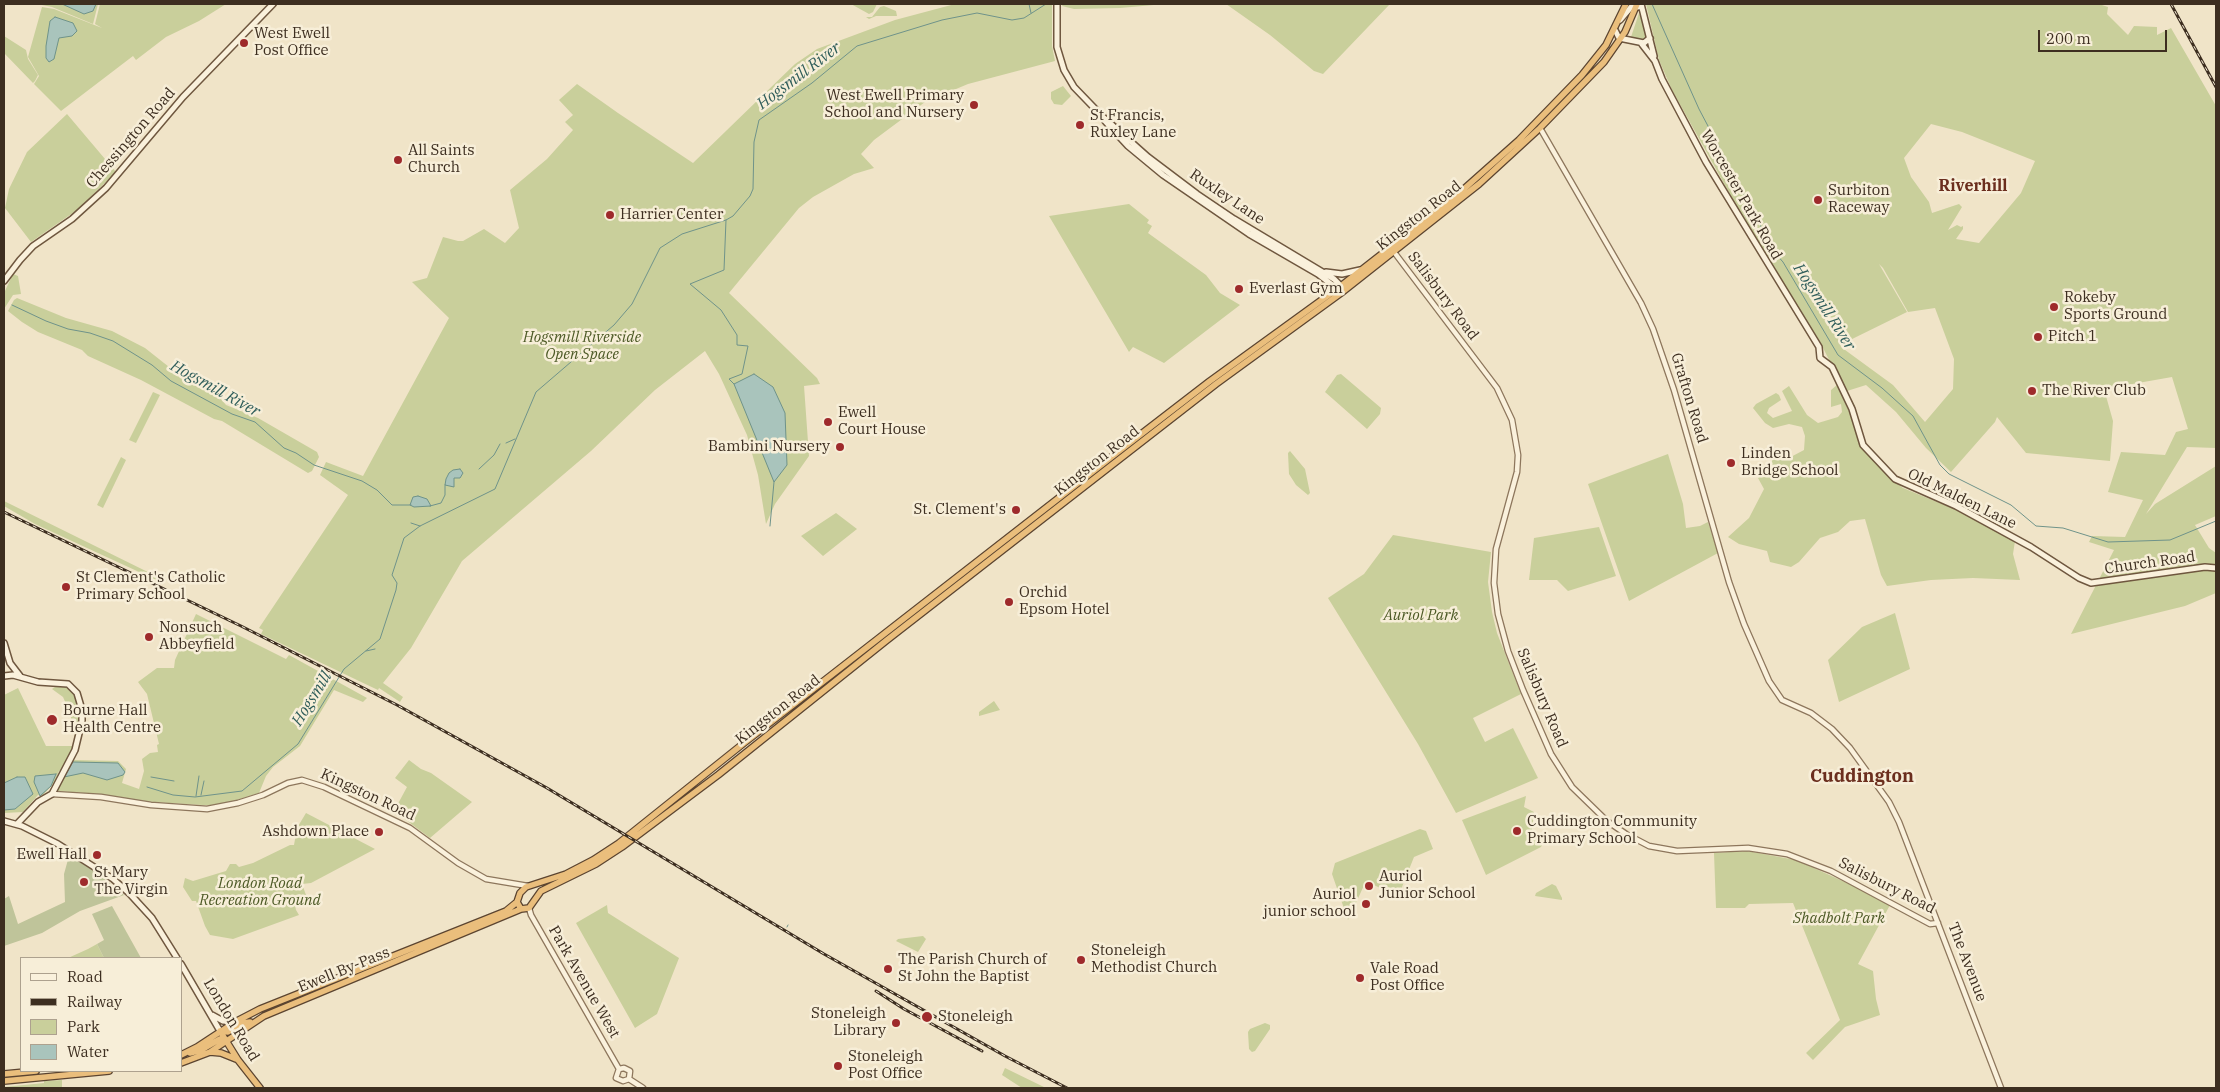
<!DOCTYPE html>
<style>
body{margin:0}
#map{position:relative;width:2220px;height:1092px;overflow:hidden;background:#f0e4c8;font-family:"IBM Plex Serif",serif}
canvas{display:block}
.frame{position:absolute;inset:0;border:5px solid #3d2e20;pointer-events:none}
.legend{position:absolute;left:20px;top:957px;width:162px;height:115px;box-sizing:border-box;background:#f7eed8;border:1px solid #ada18e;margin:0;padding:6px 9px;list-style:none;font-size:15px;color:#3d2e20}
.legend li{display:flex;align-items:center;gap:10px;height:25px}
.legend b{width:25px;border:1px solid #ada18e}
.scale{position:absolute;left:2038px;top:30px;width:129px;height:22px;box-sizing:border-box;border:2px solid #3d2e20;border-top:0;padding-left:6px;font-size:15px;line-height:18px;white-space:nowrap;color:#3d2e20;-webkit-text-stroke:4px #f7eed8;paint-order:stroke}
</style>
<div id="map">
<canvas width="2220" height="1092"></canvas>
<div class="frame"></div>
<ul class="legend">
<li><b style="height:6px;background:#faf1dc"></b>Road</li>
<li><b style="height:6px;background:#3d2e20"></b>Railway</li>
<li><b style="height:14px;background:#c9cf9b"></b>Park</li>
<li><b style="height:14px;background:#a9c4bc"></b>Water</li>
</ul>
<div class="scale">200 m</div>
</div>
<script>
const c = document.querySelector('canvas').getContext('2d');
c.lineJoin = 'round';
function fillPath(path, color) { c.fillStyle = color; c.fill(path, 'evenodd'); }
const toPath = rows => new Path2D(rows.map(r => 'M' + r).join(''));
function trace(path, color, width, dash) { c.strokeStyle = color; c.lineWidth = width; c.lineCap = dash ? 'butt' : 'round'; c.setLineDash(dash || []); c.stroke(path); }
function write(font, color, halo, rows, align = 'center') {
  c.font = font + ' "IBM Plex Serif",serif'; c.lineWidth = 5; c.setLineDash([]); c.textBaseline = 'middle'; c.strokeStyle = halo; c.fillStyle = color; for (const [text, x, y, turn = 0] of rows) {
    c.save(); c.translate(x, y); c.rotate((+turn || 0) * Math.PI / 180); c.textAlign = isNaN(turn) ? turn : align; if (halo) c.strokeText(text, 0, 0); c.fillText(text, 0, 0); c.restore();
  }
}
fillPath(toPath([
 [42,4,98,4,93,24,52,7,42,5],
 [100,4,226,4,199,21,166,37,136,60,133,56,61,111,34,84,39,76,28,57,42,7,54,9,102,28,95,24],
 [851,4,877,4,873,12,869,14],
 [955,4,1052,4,1052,46,1055,61,968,84,925,102,874,140,861,154,874,168,854,174,813,197,799,208,729,293,817,378,820,384,804,386,809,456,775,504,766,524,758,475,747,435,719,374,705,351,655,390,591,451,462,561,411,648,383,683,403,697,400,702,379,688,378,690,359,681,261,634,263,630,259,628,348,495,320,475,326,462,363,476,449,318,412,282,427,278,443,237,458,241,463,241,484,229,505,243,519,228,510,190,547,159,573,130,565,122,573,115,559,100,577,84,618,113,693,163,795,64,817,49,895,20],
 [1063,4,1165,4,1120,8,1074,9,1062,6],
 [1226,4,1390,4,1323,74,1314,71,1270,35],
 [1646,4,2099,4,2108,7,2107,14,2128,35,2134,26,2157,27,2157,35,2171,28,2216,106,2216,448,2187,447,2146,514,2155,504,2216,466,2216,516,2195,525,2209,548,2216,553,2216,593,2185,606,2071,634,2114,550,2089,542,2092,536,2125,537,2143,500,2108,492,2121,452,2165,455,2176,432,2188,429,2172,377,2104,389,2113,421,2110,461,2026,453,1997,417,1995,422,1951,472,1926,448,1896,412,1866,385,1847,391,1855,406,1853,407,1819,340,1761,250,1672,90,1659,60],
 [1931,124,1962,132,2035,161,2021,193,1979,243,1956,239,1963,229,1963,226,1961,227,1957,225,1948,230,1962,207,1959,204,1932,213,1929,202,1911,177,1904,158],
 [1879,264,1883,268,1908,312,1935,308,1954,359,1953,389,1925,422,1893,385,1841,347,1837,333,1797,267,1800,265,1846,342,1907,312],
 [884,6,896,11,897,16,876,16,869,19,866,17,872,17,880,7],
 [1639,13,1648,35,1644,40,1631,37],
 [4,36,26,50,28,59,38,75,35,81,33,83,4,53],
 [1063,86,1071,96,1062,105,1054,104,1051,99,1051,92],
 [67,114,116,172,77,210,31,242,5,208,9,189,27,152],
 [1129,204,1149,220,1147,223,1152,226,1148,233,1206,275,1220,293,1240,305,1164,363,1133,347,1129,352,1049,216],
 [13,274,18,276,21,294,13,295,4,309,4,293],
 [17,298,66,318,112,331,145,348,183,378,220,398,226,405,258,418,317,452,319,457,312,471,308,473,222,421,214,419,141,380,88,356,82,350,38,332,22,322,8,311,14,300],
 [1341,374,1381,408,1380,414,1367,429,1325,392,1337,375],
 [1837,385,1851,416,1860,443,1864,450,1882,466,1890,478,1903,488,1971,516,2015,541,2013,554,2020,580,1973,578,1931,580,1887,586,1881,575,1865,519,1850,521,1838,532,1820,538,1799,562,1791,567,1770,562,1767,551,1739,544,1728,537,1749,518,1764,489,1758,478,1772,465,1772,447,1787,459,1804,450,1805,436,1802,427,1789,424,1773,428,1765,423,1753,408,1756,404,1776,393,1779,395,1781,400,1769,408,1767,413,1773,418,1792,411,1782,391,1789,386,1807,415,1818,423,1838,417,1842,412,1841,404,1831,407,1831,390],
 [153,392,160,395,136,443,129,440],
 [1290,451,1305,469,1310,493,1308,495,1296,485,1289,474,1288,453],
 [1668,454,1683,504,1686,528,1700,526,1708,522,1718,553,1629,601,1588,484],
 [121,457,126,460,103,508,97,505],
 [4,501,164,580,163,583,35,524,4,506],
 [836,513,857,529,823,556,801,536],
 [1599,527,1616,576,1568,591,1557,580,1529,580,1534,538],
 [1393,535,1491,552,1488,582,1492,612,1497,633,1521,694,1473,718,1485,742,1513,728,1538,778,1456,813,1418,744,1328,598,1364,574],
 [1895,613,1910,669,1839,702,1828,660,1862,627],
 [196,614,286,659,289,655,367,698,363,702,334,690,300,746,273,767,266,776,259,793,219,806,137,801,98,794,57,791,74,760,118,761,126,769,122,783,139,789,144,771,142,759,150,753,158,752,157,745,159,744,147,694,138,682,157,668,174,668,175,660],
 [58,685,69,686,78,700,81,719,76,737,71,730,71,715,63,697,52,689],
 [18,688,46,746,74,746,72,754,62,770,59,771,54,783,43,795,38,795,23,812,4,813,4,695],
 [994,701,1000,710,979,716,979,712],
 [409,760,421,769,431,773,472,802,430,838,394,811,407,787,395,778],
 [1526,796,1524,807,1534,812,1532,830,1544,841,1541,847,1486,875,1462,820],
 [306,813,375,849,311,883,302,884,306,895,294,901,296,910,299,915,233,939,210,935,205,926,196,901,192,901,183,887,185,878,193,881,226,871,230,864,236,864,239,867,253,863,290,845,294,845,297,828],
 [1420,829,1426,831,1433,849,1414,857,1398,897,1366,881,1348,920,1332,874,1335,863],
 [1747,851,1796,860,1856,887,1890,905,1858,964,1873,971,1876,999,1880,1015,1845,1027,1813,1060,1806,1053,1840,1020,1793,903,1749,904,1745,908,1716,908,1714,853],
 [1552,884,1556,886,1562,898,1562,900,1535,896,1536,893],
 [607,905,608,913,679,958,657,1014,635,1028,576,923],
 [923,936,926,939,918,952,896,941,898,939],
 [97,944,104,958,68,958,88,949],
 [1265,1023,1270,1025,1270,1029,1255,1051,1252,1052,1249,1049,1248,1032,1250,1029],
 [1005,1068,1046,1088,1022,1088,1002,1075],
 [62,1080,62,1088,4,1087,44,1083,44,1081]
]), '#c9cf9b');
fillPath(toPath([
 [69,856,95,871,124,895,80,911,42,933,4,946,4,899,9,896,18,924,65,902,64,874],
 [112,906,141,958,104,958,97,944,104,940,92,914]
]), '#bfc49a');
const water = toPath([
 [62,4,96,4,93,11,84,14,62,4],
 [55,17,73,23,77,31,72,36,59,38,54,59,49,62,46,58,46,46,50,21,55,17],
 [754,374,773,387,785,413,787,465,774,482,734,384,754,374],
 [460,469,463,473,460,478,454,478,454,487,445,485,446,479,449,473,453,470,460,469],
 [418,496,427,499,431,506,414,507,410,505,413,497,418,496],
 [73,762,118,763,125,772,123,775,107,780,83,773,64,777,73,762],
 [56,774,51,786,40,796,34,782,35,776,56,774],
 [17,777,25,777,33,794,15,809,4,810,4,783,17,777]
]);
fillPath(water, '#a9c4bc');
trace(water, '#6f938a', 1);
trace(toPath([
 [1029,4,1031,13],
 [1652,4,1699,109,1775,253,1783,262,1838,355,1882,388,1913,416,1940,465,1949,474,2011,505,2036,526,2063,528,2108,542,2170,540,2216,521],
 [726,220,724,270,690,284,721,310,737,335,737,345,748,346,742,374,729,379,734,384],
 [12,305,46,321,68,329,90,333,113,341,152,365,171,381,232,414,255,422,284,448,296,453,314,465,362,481,377,490,392,505,411,505],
 [506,443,515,439],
 [479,469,494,455,500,444],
 [430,506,441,503,445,495,445,485],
 [411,523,420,526],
 [770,526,774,482],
 [366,651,375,649],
 [151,777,174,781],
 [147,787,173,795,195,797,242,791,298,744,344,669,380,639,396,590,397,583,392,575,404,538,420,526,495,489,536,392,614,325,632,304,660,248,682,234,726,220,733,216,750,196,753,189,754,142,759,120,812,83,857,46,942,20,977,13,1012,20,1024,18,1046,4],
 [201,795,204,781],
 [196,796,199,776],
 [787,927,788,925]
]), '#6f938a', 1);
const tertiary = toPath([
 [1540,128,1641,303,1653,329,1674,390,1729,582,1744,624,1769,681,1782,700,1811,713,1832,729,1850,748,1889,802,1899,822,2001,1088],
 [1394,252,1497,388,1512,420,1518,455,1517,472,1496,549,1494,583,1498,614,1508,651,1523,690,1551,754,1572,787,1607,821,1626,834,1649,846,1677,851,1748,848,1787,854,1831,871,1930,924,1938,923],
 [52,794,101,797,151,805,207,809,238,803,263,795,288,783,302,780,324,787,410,828,458,863,486,879,528,886],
 [529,908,531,915,619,1069],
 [619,1069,616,1078,623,1081,629,1079],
 [619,1069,624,1068,630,1071,629,1079],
 [629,1079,643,1088]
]);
const secondary = toPath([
 [1057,4,1057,47,1064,70,1074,87,1102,116,1148,157,1197,194,1234,219,1334,279,1343,288],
 [1641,4,1654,56],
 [1620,20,1632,6,1638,7],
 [1615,30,1619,38,1644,43,1650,38],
 [1641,43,1655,61,1662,79,1706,162,1819,347,1820,358,1832,367,1852,409,1863,445,1895,479,1956,506,2031,547,2079,578,2091,583,2205,567,2216,568],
 [1105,121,1128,146,1163,175,1249,234,1318,274,1340,291],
 [1326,272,1342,274,1360,270],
 [4,281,20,260,33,246,72,219,106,188,183,97,273,4],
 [4,643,10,663,20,676],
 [4,676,13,675,38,682,68,684,77,693,82,710,82,721,75,750,52,794,38,802,17,824],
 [4,821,22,826,58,844,113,879,130,894,152,918,177,958],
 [181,964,220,1031],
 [212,1015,223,1021,235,1022]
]);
const trunk = toPath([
 [521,909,517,902,520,893,526,887,566,874,593,860,619,843,744,743,1114,455,1210,381,1341,286,1456,196,1519,140,1582,75,1606,45,1626,4],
 [220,1031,238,1060,260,1088],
 [220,1031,228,1032,243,1023,250,1022],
 [210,1052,221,1053,236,1059],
 [190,1053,201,1050,220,1039,226,1041],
 [181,1055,197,1047,235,1022,260,1009,506,911,517,902],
 [181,1063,210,1052,264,1016,521,909,529,908,541,891,596,864,622,847,718,775,887,640,1216,384,1341,293,1479,184,1540,128,1604,62,1625,32,1637,4],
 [4,1074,36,1071],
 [4,1081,109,1071]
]);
trace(tertiary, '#8d765c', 7);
trace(secondary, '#6f573f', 8);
trace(trunk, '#5b4430', 8);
trace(tertiary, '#faf1dc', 4.5);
trace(secondary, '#faf1dc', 5);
trace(trunk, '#eabe7c', 5.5);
const rail = toPath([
 [2171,4,2216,87],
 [4,512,241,626,397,705,547,788,824,954,1005,1056,1067,1088],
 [876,991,904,1009,982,1051]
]);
trace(rail, '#3d2e20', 3);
trace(rail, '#f7eed8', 1, [4]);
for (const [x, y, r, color] of [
 [244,43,5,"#9e2a2b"],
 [974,105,5,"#9e2a2b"],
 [1080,125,5,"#9e2a2b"],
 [398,160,5,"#9e2a2b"],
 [1818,200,5,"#9e2a2b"],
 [610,215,5,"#9e2a2b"],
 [1239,289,5,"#9e2a2b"],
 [2054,307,5,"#9e2a2b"],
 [2038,337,5,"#9e2a2b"],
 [2032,391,5,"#9e2a2b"],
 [828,422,5,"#9e2a2b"],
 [840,447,5,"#9e2a2b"],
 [1731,463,5,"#9e2a2b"],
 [1016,510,5,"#9e2a2b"],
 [66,587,5,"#9e2a2b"],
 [1009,602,5,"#9e2a2b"],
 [149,637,5,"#9e2a2b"],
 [52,720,6,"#9e2a2b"],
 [1517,831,5,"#9e2a2b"],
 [379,832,5,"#9e2a2b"],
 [97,855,5,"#9e2a2b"],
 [84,882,5,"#9e2a2b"],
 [1369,886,5,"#9e2a2b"],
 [1366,904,5,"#9e2a2b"],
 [1081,960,5,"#9e2a2b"],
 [888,969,5,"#9e2a2b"],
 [1360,978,5,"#9e2a2b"],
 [927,1017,6,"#9e2a2b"],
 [896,1023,5,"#9e2a2b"],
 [838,1066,5,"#9e2a2b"]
]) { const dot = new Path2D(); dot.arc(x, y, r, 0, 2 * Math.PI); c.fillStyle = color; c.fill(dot); trace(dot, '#f7eed8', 2); }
write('15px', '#3d2e20', '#f7eed8', [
 ["West Ewell",254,34],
 ["Post Office",254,51],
 ["West Ewell Primary",964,96,"right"],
 ["School and Nursery",964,113,"right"],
 ["St Francis,",1090,116],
 ["Ruxley Lane",1090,133],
 ["All Saints",408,151],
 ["Church",408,168],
 ["Surbiton",1828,191],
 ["Raceway",1828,208],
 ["Harrier Center",620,215],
 ["Everlast Gym",1249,289],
 ["Rokeby",2064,298],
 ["Sports Ground",2064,315],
 ["Pitch 1",2048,337],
 ["The River Club",2042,391],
 ["Ewell",838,413],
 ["Court House",838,430],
 ["Bambini Nursery",830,447,"right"],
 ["Linden",1741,454],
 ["Bridge School",1741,471],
 ["St. Clement's",1006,510,"right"],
 ["St Clement's Catholic",76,578],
 ["Primary School",76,595],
 ["Orchid",1019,593],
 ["Epsom Hotel",1019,610],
 ["Nonsuch",159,628],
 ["Abbeyfield",159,645],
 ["Bourne Hall",63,711],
 ["Health Centre",63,728],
 ["Cuddington Community",1527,822],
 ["Primary School",1527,839],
 ["Ashdown Place",369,832,"right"],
 ["Ewell Hall",87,855,"right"],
 ["St Mary",94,873],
 ["The Virgin",94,890],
 ["Auriol",1379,877],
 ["Junior School",1379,894],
 ["Auriol",1356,895,"right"],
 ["junior school",1356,912,"right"],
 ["Stoneleigh",1091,951],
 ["Methodist Church",1091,968],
 ["The Parish Church of",898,960],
 ["St John the Baptist",898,977],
 ["Vale Road",1370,969],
 ["Post Office",1370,986],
 ["Stoneleigh",886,1014,"right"],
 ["Library",886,1031,"right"],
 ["Stoneleigh",938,1017],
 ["Stoneleigh",848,1057],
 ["Post Office",848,1074]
], 'left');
write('15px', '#3d2e20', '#f7eed8', [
 ["Chessington Road",131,138,-49],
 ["Worcester Park Road",1741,195,60],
 ["Ruxley Lane",1227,197,34],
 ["Kingston Road",1419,216,-38],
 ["Salisbury Road",1443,296,53],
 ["Grafton Road",1689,398,73],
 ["Kingston Road",1097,461,-38],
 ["Old Malden Lane",1962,499,26],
 ["Church Road",2150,563,-8],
 ["Salisbury Road",1542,698,67],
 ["Kingston Road",778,710,-38],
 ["Kingston Road",368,795,25],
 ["Salisbury Road",1887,886,27],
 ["The Avenue",1967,962,69],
 ["Ewell By-Pass",344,970,-22],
 ["Park Avenue West",584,982,60],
 ["London Road",231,1020,59]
]);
write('italic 15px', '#4d5a26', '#f7eed8', [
 ["Hogsmill Riverside",582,338],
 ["Open Space",582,355],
 ["Auriol Park",1421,616],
 ["London Road",260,884],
 ["Recreation Ground",260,901],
 ["Shadbolt Park",1839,919]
]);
write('italic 16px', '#2f5d5a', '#f7eed8', [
 ["Hogsmill River",799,76,-37],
 ["Hogsmill River",1824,307,57],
 ["Hogsmill River",215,389,29],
 ["Hogsmill",312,699,-58]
]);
write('bold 16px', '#6b2e1e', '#f7eed8', [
 ["Riverhill",1973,186]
]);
write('bold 18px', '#6b2e1e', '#f7eed8', [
 ["Cuddington",1862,777]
]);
</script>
